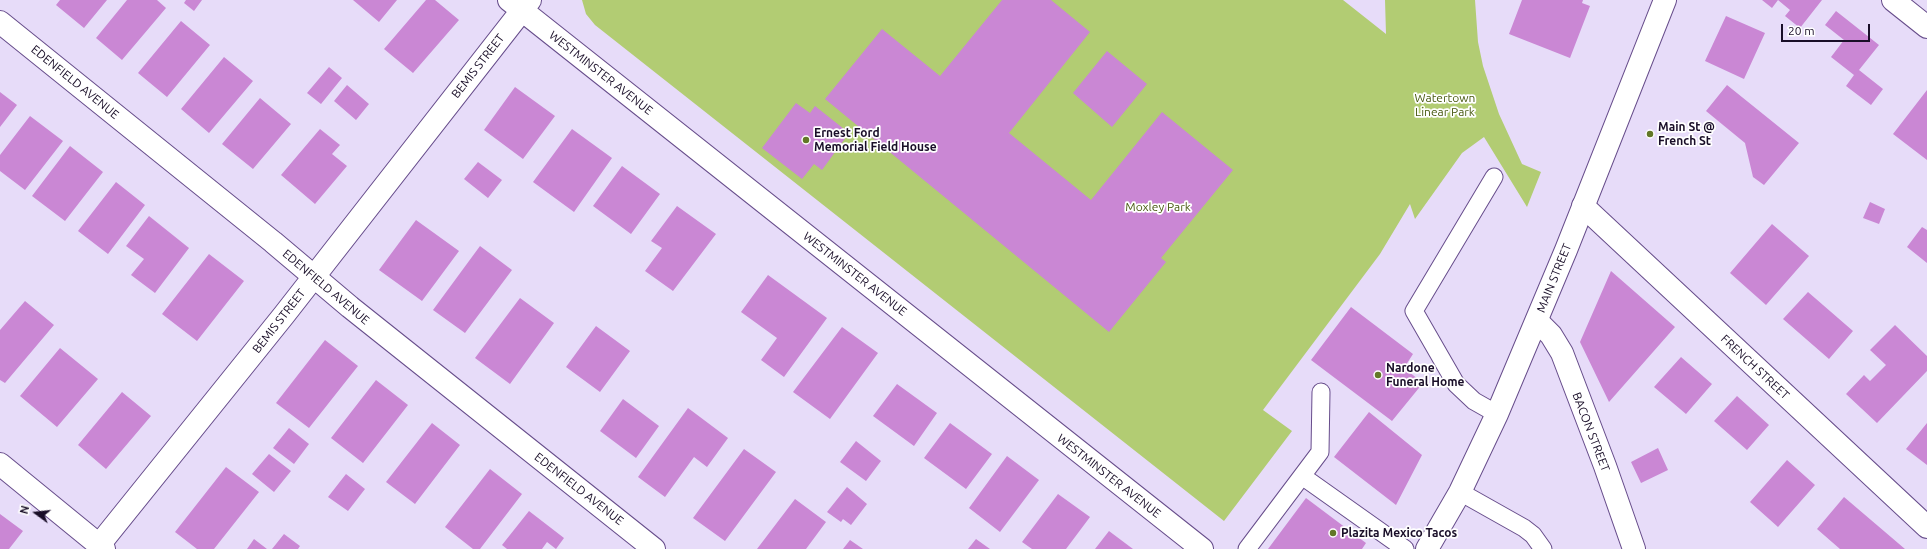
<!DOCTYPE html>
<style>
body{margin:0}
#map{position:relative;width:1927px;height:549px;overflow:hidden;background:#e7dcf9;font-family:Ubuntu,sans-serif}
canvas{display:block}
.north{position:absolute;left:16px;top:493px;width:40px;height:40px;-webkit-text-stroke:3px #fff;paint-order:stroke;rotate:285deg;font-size:11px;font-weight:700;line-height:16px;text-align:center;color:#190e28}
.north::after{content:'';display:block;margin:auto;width:14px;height:18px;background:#190e28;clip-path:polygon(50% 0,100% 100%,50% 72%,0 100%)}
.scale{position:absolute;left:1781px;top:24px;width:89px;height:18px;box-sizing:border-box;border:2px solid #190e28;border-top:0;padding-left:5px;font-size:12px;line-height:14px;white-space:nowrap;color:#190e28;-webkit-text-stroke:3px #fff;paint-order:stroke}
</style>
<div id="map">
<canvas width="1927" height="549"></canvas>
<div class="north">N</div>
<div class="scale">20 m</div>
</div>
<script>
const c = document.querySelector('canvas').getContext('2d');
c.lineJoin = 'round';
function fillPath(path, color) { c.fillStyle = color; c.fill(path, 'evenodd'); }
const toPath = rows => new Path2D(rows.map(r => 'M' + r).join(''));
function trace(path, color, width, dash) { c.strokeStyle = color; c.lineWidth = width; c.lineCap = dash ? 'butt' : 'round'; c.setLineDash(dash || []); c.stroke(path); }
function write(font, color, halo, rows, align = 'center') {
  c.font = font + ' Ubuntu,sans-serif'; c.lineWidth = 3.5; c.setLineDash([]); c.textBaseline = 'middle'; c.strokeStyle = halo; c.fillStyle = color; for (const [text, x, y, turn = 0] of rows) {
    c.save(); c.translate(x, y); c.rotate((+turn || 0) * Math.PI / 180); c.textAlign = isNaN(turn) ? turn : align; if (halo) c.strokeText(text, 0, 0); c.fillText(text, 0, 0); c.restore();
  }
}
fillPath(toPath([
 [582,0,1343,0,1386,34,1385,0,1475,0,1478,42,1483,66,1499,114,1522,164,1541,172,1527,207,1484,137,1462,153,1415,219,1410,204,1380,254,1263,410,1292,431,1224,521,595,25,586,14]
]), '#b2cc73');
fillPath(toPath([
 [60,0,107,0,84,28,56,5],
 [127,0,157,0,166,8,122,60,96,38],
 [186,0,202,0,194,11,184,3],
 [353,0,397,0,379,22],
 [426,0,435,0,459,20,413,73,384,49],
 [1002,0,1051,0,1090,32,1009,133,1091,200,1162,112,1233,170,1161,258,1166,262,1109,332,825,99,882,29,940,76],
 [1522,0,1583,0,1582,3,1590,6,1570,58,1509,34],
 [1762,0,1822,0,1800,28,1785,16,1790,10,1778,0,1772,8],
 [1836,11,1879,45,1859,70,1883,89,1871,105,1846,86,1854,75,1831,57,1844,40,1825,25],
 [1726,16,1765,33,1744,79,1705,61],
 [181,21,210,45,167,97,138,73],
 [1107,51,1147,84,1112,127,1073,93],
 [224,57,253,81,209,133,181,109],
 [329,67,342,78,321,104,307,93],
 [347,85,369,104,356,120,334,101],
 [1727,85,1799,143,1764,185,1753,177,1745,143,1706,111],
 [515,87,555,116,523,159,484,130],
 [1927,90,1927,160,1893,134],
 [0,92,17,105,0,127],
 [260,98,291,124,253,169,222,144],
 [796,103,810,113,815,106,849,133,822,170,814,164,802,179,762,148],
 [30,116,63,141,25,190,0,171,0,155],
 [320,129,340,145,332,154,347,166,315,204,281,175],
 [572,129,612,158,574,212,533,182],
 [70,146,103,172,65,221,32,196],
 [478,162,502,180,488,198,464,179],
 [622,166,660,194,631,234,593,206],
 [116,182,145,205,108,254,78,231],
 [1870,202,1885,209,1879,224,1863,218],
 [677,206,716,234,673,291,645,271,662,248,651,241],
 [149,216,189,248,155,293,131,275,144,259,126,246],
 [416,220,459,251,422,301,379,270],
 [1772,224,1809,256,1766,305,1730,273],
 [1922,227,1927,230,1927,263,1907,247],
 [480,246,512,270,465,333,433,310],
 [209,254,244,281,197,341,162,314],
 [1611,271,1675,327,1609,402,1580,342],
 [768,275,827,318,784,377,761,360,777,338,741,312],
 [1808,292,1853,331,1829,359,1783,319],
 [520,298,554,323,510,384,475,358],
 [25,301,54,325,5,383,0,380,0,330],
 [1351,307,1413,354,1404,368,1423,383,1392,421,1311,360],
 [1895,325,1927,356,1927,371,1877,423,1846,394,1864,375,1870,381,1886,365,1870,350],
 [596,326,630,351,600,392,566,367],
 [842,327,878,353,830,419,793,392],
 [325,340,358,366,309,428,276,403],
 [60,348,98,379,57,427,20,396],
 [1681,357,1712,384,1686,414,1654,387],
 [376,380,408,405,363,463,331,438],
 [897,384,937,413,914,446,873,416],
 [122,392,151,416,106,469,78,445],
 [1737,396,1769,425,1747,450,1714,421],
 [623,399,659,426,636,458,600,431],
 [688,408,728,438,707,467,694,457,665,497,638,477],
 [1369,412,1422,455,1396,505,1334,457],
 [432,423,460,445,415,504,386,482],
 [950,423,992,454,966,489,924,458],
 [1927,423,1927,465,1906,449],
 [289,428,309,444,294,464,273,448],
 [856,441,881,461,866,481,840,462],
 [1658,448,1668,470,1641,483,1631,462],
 [744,449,776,472,725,541,693,518],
 [269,454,291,471,274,492,252,474],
 [1007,456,1039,480,1000,532,969,508],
 [1787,460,1815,485,1778,527,1750,502],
 [226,467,259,492,214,549,197,549,175,532],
 [490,469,522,494,480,549,473,549,445,527],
 [346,474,365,489,348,511,328,497],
 [847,487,867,504,851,525,843,519,841,522,827,512],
 [1058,494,1090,517,1066,549,1032,549,1022,542],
 [1844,497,1905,549,1840,549,1817,529],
 [1306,498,1366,543,1362,549,1268,549],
 [795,499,826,522,806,549,757,549],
 [529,511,564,538,556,549,547,542,542,549,507,549,502,545],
 [0,514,23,531,9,549,0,549],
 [1109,531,1133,549,1095,549],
 [284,534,300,546,298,549,272,549],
 [254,539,267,549,247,549],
 [976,539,990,549,968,549],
 [850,540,863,549,843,549]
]), '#ca87d4');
const lane = toPath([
 [1494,177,1414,311,1456,384,1474,401,1497,414],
 [1302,476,1405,549],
 [1460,492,1524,528,1533,535,1543,549],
 [1247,549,1320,452,1321,392]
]);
const street = toPath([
 [509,0,1202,549],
 [0,22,273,242,350,307,654,549],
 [1583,206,1927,527],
 [1537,321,1551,335,1562,353,1605,466,1634,549],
 [99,545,284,315,530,0]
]);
const secondary = toPath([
 [1893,0,1927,27],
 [0,464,104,549]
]);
const primary = toPath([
 [1427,549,1460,492,1497,414,1566,250,1665,0]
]);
trace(lane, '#674d8b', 19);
trace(street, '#674d8b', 24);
trace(secondary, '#674d8b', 24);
trace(primary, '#674d8b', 24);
trace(lane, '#fff', 17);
trace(street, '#fff', 22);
trace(secondary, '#fff', 22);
trace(primary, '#fff', 22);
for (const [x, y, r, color] of [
 [1650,134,4,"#627727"],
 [806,140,4,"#627727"],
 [1378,375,4,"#627727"],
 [1333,533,4,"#627727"]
]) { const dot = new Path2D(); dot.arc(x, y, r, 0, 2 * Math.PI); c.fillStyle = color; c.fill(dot); trace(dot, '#fff', 1.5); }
write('12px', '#190e28', '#fff', [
 ["BEMIS STREET",478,66,-52],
 ["WESTMINSTER AVENUE",601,73,38],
 ["EDENFIELD AVENUE",75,82,39],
 ["WESTMINSTER AVENUE",855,274,38],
 ["MAIN STREET",1554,278,-68],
 ["EDENFIELD AVENUE",326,287,40],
 ["BEMIS STREET",279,321,-52],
 ["FRENCH STREET",1755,367,43],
 ["BACON STREET",1591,432,69],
 ["WESTMINSTER AVENUE",1109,476,38],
 ["EDENFIELD AVENUE",579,489,38]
]);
write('12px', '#495a12', '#fff', [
 ["Watertown",1445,98],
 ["Linear Park",1445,112],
 ["Moxley Park",1158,207]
]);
write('bold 12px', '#190e28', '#fff', [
 ["Main St @",1658,127],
 ["French St",1658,141],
 ["Ernest Ford",814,133],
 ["Memorial Field House",814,147],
 ["Nardone",1386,368],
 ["Funeral Home",1386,382],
 ["Plazita Mexico Tacos",1341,533]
], 'left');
</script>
